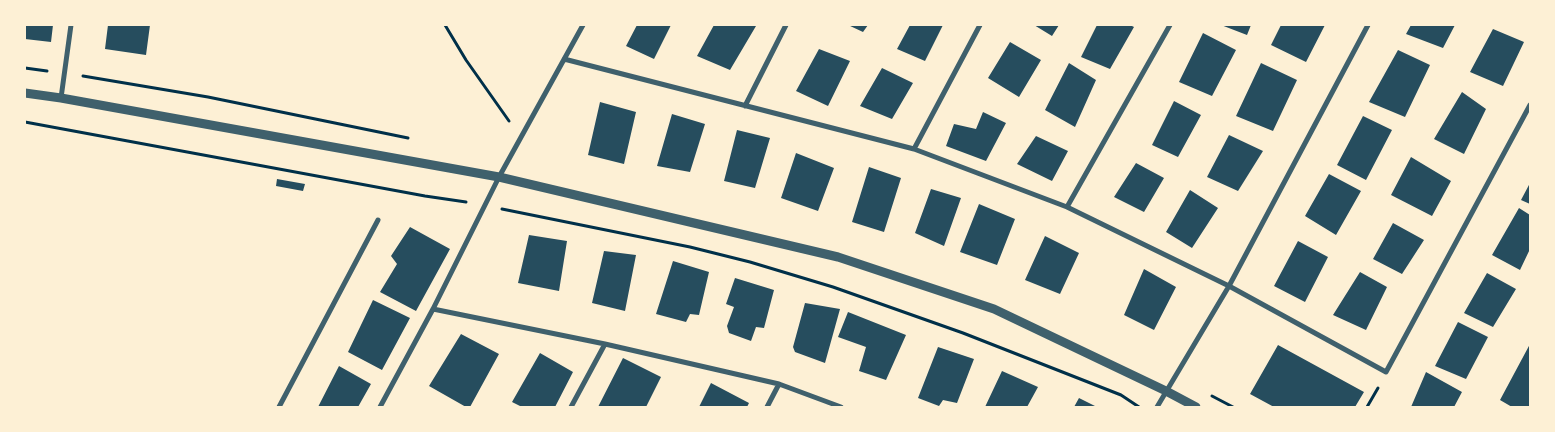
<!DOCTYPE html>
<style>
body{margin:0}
#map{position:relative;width:1555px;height:432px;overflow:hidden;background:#fdf0d5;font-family:"Space Grotesk",sans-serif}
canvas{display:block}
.frame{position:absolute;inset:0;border:26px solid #fdf0d5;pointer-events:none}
</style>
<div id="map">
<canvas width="1555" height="432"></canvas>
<div class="frame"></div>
</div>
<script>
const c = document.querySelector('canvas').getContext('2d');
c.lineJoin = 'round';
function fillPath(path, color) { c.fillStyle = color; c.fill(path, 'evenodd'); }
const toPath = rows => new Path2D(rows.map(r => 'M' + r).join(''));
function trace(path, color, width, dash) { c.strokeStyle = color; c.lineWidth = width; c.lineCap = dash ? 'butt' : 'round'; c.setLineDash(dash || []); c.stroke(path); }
fillPath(toPath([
 [25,25,53,25,51,42,25,39],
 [108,25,150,25,146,55,105,49],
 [637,25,671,25,654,59,626,46],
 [714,25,756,26,730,70,697,56],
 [848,25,868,25,863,32],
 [910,25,943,25,925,61,897,49],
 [1034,25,1059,25,1052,36],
 [1097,25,1130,25,1134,27,1110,69,1081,57],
 [1221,25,1251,25,1247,35],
 [1281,25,1325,25,1306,62,1271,45],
 [1411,25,1455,25,1443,48,1406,34],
 [1493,29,1524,42,1503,86,1470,72],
 [1203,33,1236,50,1212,96,1179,82],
 [1010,42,1041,60,1019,97,988,78],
 [819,49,850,61,828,106,796,91],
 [1398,50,1430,65,1405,117,1369,102],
 [1069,63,1096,80,1075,127,1045,110],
 [1261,63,1297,80,1273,131,1236,116],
 [882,68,913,83,892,119,860,106],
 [1462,92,1486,109,1464,154,1434,139],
 [1174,101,1201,115,1178,157,1152,145],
 [600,102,636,112,624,164,588,155],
 [983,112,1006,123,986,161,946,146,954,124,976,129],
 [672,114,705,124,690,172,657,166],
 [1363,116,1392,130,1366,180,1337,165],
 [737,130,770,138,755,188,724,181],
 [1229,135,1263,151,1238,191,1207,177],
 [1036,136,1068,151,1052,181,1017,164],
 [796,153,834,168,818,211,781,198],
 [1411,157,1451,181,1432,216,1391,195],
 [1136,163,1164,178,1144,212,1114,197],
 [869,167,901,178,884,232,852,222],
 [1329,174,1361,191,1336,235,1305,216],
 [277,179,305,184,303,191,276,186],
 [1530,183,1530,204,1521,200],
 [931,189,961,198,944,246,915,233],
 [1190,190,1218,208,1192,248,1166,232],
 [979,204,1015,219,997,265,960,252],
 [1519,208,1530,215,1530,249,1520,270,1492,255],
 [1393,223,1424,240,1402,274,1373,259],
 [410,227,450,249,416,311,380,292,397,264,391,256],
 [529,235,567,241,559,291,518,283],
 [1045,236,1079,253,1060,294,1025,280],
 [1298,241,1328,257,1305,302,1274,286],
 [604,251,636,255,625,311,592,303],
 [673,261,709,272,699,315,690,314,686,322,656,314],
 [1144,269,1176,287,1154,330,1124,315],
 [1360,272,1387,287,1366,330,1333,315],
 [1487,273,1516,289,1493,327,1464,313],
 [735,278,774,290,764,328,756,327,751,341,729,333,727,326,734,307,726,304],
 [373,300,410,318,382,370,348,352],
 [805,303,840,309,825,363,795,352,793,347],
 [848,312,906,335,886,380,859,371,866,347,838,337],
 [1458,322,1488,337,1466,379,1435,366],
 [461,334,499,354,470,407,466,407,429,386],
 [1530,344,1530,407,1512,407,1500,400],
 [1278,345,1364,392,1355,407,1274,407,1250,394],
 [938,347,974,359,957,403,943,400,939,406,918,398],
 [540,353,573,372,555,407,522,407,512,402],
 [623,358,661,377,646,407,598,407],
 [339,366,371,384,358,407,318,407],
 [1002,371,1038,387,1027,407,985,407],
 [1426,372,1462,392,1454,407,1411,407],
 [711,383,749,403,747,407,699,407],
 [1079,398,1097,407,1074,407]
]), '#264d5e');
trace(toPath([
 [445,25,466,60,509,121],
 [25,68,47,71],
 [83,76,208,97,408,138],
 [25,122,425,196,466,202],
 [502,209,690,247,750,262,833,287,963,333,1121,395,1139,407],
 [1212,396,1233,407],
 [1367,407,1378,388]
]), '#003049', 3);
trace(toPath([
 [564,59,914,149,1067,207,1229,286,1386,372,1530,105],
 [61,98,71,25],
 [745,106,786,25],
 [914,149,980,25],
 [1067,207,1170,25],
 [433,309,605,344,779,384,841,407],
 [279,407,378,220],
 [380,407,433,309,499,177,583,25],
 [571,407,605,344],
 [767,407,779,384],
 [1157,407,1229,286,1368,25]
]), '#3f606c', 5);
trace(toPath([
 [25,93,61,98,499,177,838,257,994,309,1166,391,1196,407]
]), '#3f606c', 9);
</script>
